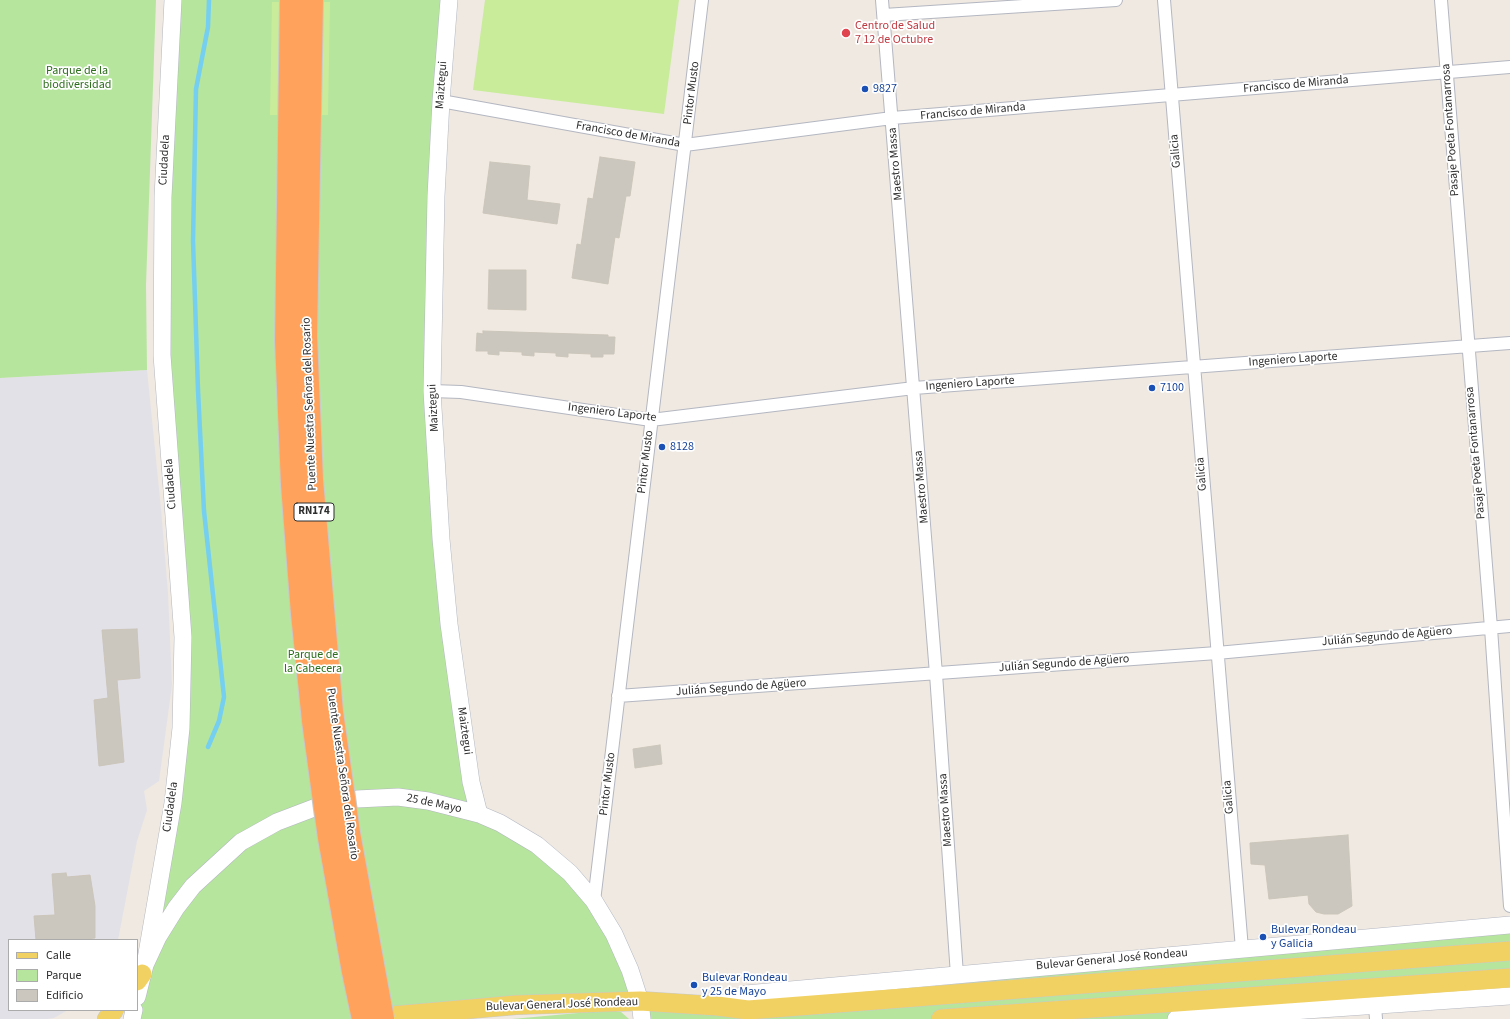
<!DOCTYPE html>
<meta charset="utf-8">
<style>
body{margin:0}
#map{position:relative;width:1510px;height:1019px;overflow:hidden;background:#efe9e1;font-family:"Source Sans 3",sans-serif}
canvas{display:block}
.legend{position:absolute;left:8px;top:939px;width:130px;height:72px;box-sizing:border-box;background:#fff;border:1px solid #ababab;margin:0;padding:5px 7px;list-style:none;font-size:12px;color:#2e2e2e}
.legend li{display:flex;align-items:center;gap:8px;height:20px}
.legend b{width:20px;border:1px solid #ababab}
</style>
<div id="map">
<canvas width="1510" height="1019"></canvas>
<ul class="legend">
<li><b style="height:5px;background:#f2d163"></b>Calle</li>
<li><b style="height:11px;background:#b6e59e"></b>Parque</li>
<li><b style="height:11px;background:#cbc7bf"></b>Edificio</li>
</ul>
</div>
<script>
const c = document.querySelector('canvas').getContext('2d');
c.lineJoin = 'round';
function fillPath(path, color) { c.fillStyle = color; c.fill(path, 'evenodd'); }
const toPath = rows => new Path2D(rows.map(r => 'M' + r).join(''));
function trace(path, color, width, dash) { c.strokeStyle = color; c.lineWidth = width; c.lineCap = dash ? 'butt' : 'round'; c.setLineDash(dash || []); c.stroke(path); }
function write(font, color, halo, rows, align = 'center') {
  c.font = font + ' "Source Sans 3",sans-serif'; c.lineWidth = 3.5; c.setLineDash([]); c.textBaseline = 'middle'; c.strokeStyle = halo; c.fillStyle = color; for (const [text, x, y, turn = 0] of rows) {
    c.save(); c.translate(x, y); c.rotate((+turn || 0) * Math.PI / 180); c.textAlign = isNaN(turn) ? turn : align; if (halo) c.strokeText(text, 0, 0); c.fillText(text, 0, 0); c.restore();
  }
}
fillPath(toPath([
 [147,370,161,509,168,593,172,685,159,781,144,791,147,810,137,841,118,940,9,940,9,1010,68,1010,54,1018,47,1019,0,1019,0,378]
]), '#e3e1e8');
fillPath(toPath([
 [0,0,156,0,146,285,147,370,0,378],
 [173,0,449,0,439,130,441,539,479,814,500,823,594,901,640,1001,716,1006,1510,925,1510,996,1176,1019,642,1019,640,1002,360,1019,132,1019,181,728,162,355],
 [611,1010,621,1012,629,1019,512,1019]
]), '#b6e59e');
fillPath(toPath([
 [485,0,679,0,664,114,473,90],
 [272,2,330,2,328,115,270,115]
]), '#c9ec9a');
trace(toPath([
 [208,747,219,721,224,697,204,511,198,390,193,241,196,89,208,27,209,0]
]), '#75cff0', 4.5);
const building = toPath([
 [600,157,635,162,630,196,626,196,619,238,615,237,608,284,572,278,577,244,581,245,588,198,593,199,600,157],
 [490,162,530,166,527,200,560,204,557,224,483,213,490,162],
 [489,270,526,270,526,310,488,309,489,270],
 [483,331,608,335,608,337,615,337,614,354,603,354,603,357,591,357,591,354,568,353,568,357,556,356,556,353,534,352,534,356,522,355,522,352,499,351,499,355,488,354,488,351,476,351,477,333,483,334,483,331],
 [137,629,140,678,117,680,124,762,99,766,94,700,108,698,102,630,137,629],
 [660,745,662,764,635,768,633,749,660,745],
 [1348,835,1352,906,1338,914,1324,914,1316,912,1309,904,1308,895,1269,899,1265,865,1251,864,1250,843,1348,835],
 [66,873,67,877,90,875,95,906,95,938,78,940,36,940,34,916,55,915,52,874,66,873]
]);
fillPath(building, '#cbc7bf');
trace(building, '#cbc5ba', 1);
const street = toPath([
 [882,0,936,674,957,975],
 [1164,0,1242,949],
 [1441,0,1491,628,1510,906],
 [884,15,1116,0],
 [441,101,685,145,892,118,1510,67],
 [432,391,461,392,651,420,914,388,1510,343],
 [618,696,1217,653,1510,626],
 [594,901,702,0],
 [1375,1006,1376,1019]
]);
const secondary = toPath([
 [449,0,441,101,436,196,432,391,441,539,449,624,471,782,479,814],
 [145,965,173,803,181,728,183,637,162,355,163,197,173,0],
 [137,997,145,965,158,937,176,908,193,886,241,842,277,822,319,806,357,799,398,797,428,801,479,814,500,823,537,845,570,873,594,901,614,934,630,970,640,1001,642,1019],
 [717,1006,746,994,1510,925],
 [132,1019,134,1010],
 [1176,1019,1510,996]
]);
const primary = toPath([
 [137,981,142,974],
 [369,1018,516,1005,640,1001,717,1006,748,1010,1510,951],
 [107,1019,114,1010],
 [941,1019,1510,978]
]);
trace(street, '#b4b7c1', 14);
trace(secondary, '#b4b7c1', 18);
trace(primary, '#c9c9c9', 20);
trace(street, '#fff', 12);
trace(secondary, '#fff', 17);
trace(primary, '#f2d163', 19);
const highwayBridge = toPath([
 [291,0,286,341,292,485,302,614,313,721,329,838,353,972,363,1019],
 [312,0,306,336,312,480,332,712,349,833,383,1019]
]);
trace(highwayBridge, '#c9c9c9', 24, []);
trace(highwayBridge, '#ffa35c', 22);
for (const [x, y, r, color] of [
 [846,33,5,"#e0444e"],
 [865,89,4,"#1a4fb4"],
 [1152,388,4,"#1a4fb4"],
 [662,447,4,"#1a4fb4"],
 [1263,937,4,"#1a4fb4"],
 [694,985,4,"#1a4fb4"]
]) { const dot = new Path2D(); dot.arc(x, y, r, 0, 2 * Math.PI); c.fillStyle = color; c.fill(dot); trace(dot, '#fff', 1.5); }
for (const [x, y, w] of [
 [314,512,40]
]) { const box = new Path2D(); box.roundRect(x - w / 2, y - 9, w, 18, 3); c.fillStyle = '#fff'; c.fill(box); trace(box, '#2e2e2e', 1); }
write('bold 11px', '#2e2e2e', null, [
 ["RN174",314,512]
]);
write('12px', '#be3a42', '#fff', [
 ["Centro de Salud",855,26],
 ["7 12 de Octubre",855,40]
], 'left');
write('12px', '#2c6e1b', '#fff', [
 ["Parque de la",77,71],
 ["biodiversidad",77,85],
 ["Parque de",313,655],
 ["la Cabecera",313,669]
]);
write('12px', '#2e2e2e', '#fff', [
 ["Maiztegui",442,85,-86],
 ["Francisco de Miranda",1296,85,-5],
 ["Pintor Musto",692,93,-83],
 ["Francisco de Miranda",973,112,-5],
 ["Pasaje Poeta Fontanarrosa",1451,130,-94],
 ["Francisco de Miranda",628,135,10],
 ["Galicia",1176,151,-95],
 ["Ciudadela",165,160,-87],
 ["Maestro Massa",896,164,-95],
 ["Ingeniero Laporte",1293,360,-4],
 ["Ingeniero Laporte",970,384,-4],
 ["Puente Nuestra Señora del Rosario",310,404,-92],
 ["Maiztegui",434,408,-93],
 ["Ingeniero Laporte",612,413,7],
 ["Pasaje Poeta Fontanarrosa",1476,453,-95],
 ["Pintor Musto",646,462,-83],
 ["Galicia",1202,474,-95],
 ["Ciudadela",171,484,-94],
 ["Maestro Massa",922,487,-95],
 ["Julián Segundo de Agüero",1387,637,-5],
 ["Julián Segundo de Agüero",1064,664,-4],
 ["Julián Segundo de Agüero",741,688,-4],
 ["Maiztegui",464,731,82],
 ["Puente Nuestra Señora del Rosario",342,774,82],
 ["Pintor Musto",608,784,-83],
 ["Galicia",1229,797,-95],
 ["25 de Mayo",434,804,12],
 ["Ciudadela",171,807,-82],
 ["Maestro Massa",946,810,-94],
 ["Bulevar General José Rondeau",1112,960,-5],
 ["Bulevar General José Rondeau",562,1005,-2]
]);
write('12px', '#164399', '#fff', [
 ["9827",873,89],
 ["7100",1160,388],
 ["8128",670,447],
 ["Bulevar Rondeau",1271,930],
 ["y Galicia",1271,944],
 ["Bulevar Rondeau",702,978],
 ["y 25 de Mayo",702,992]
], 'left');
</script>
